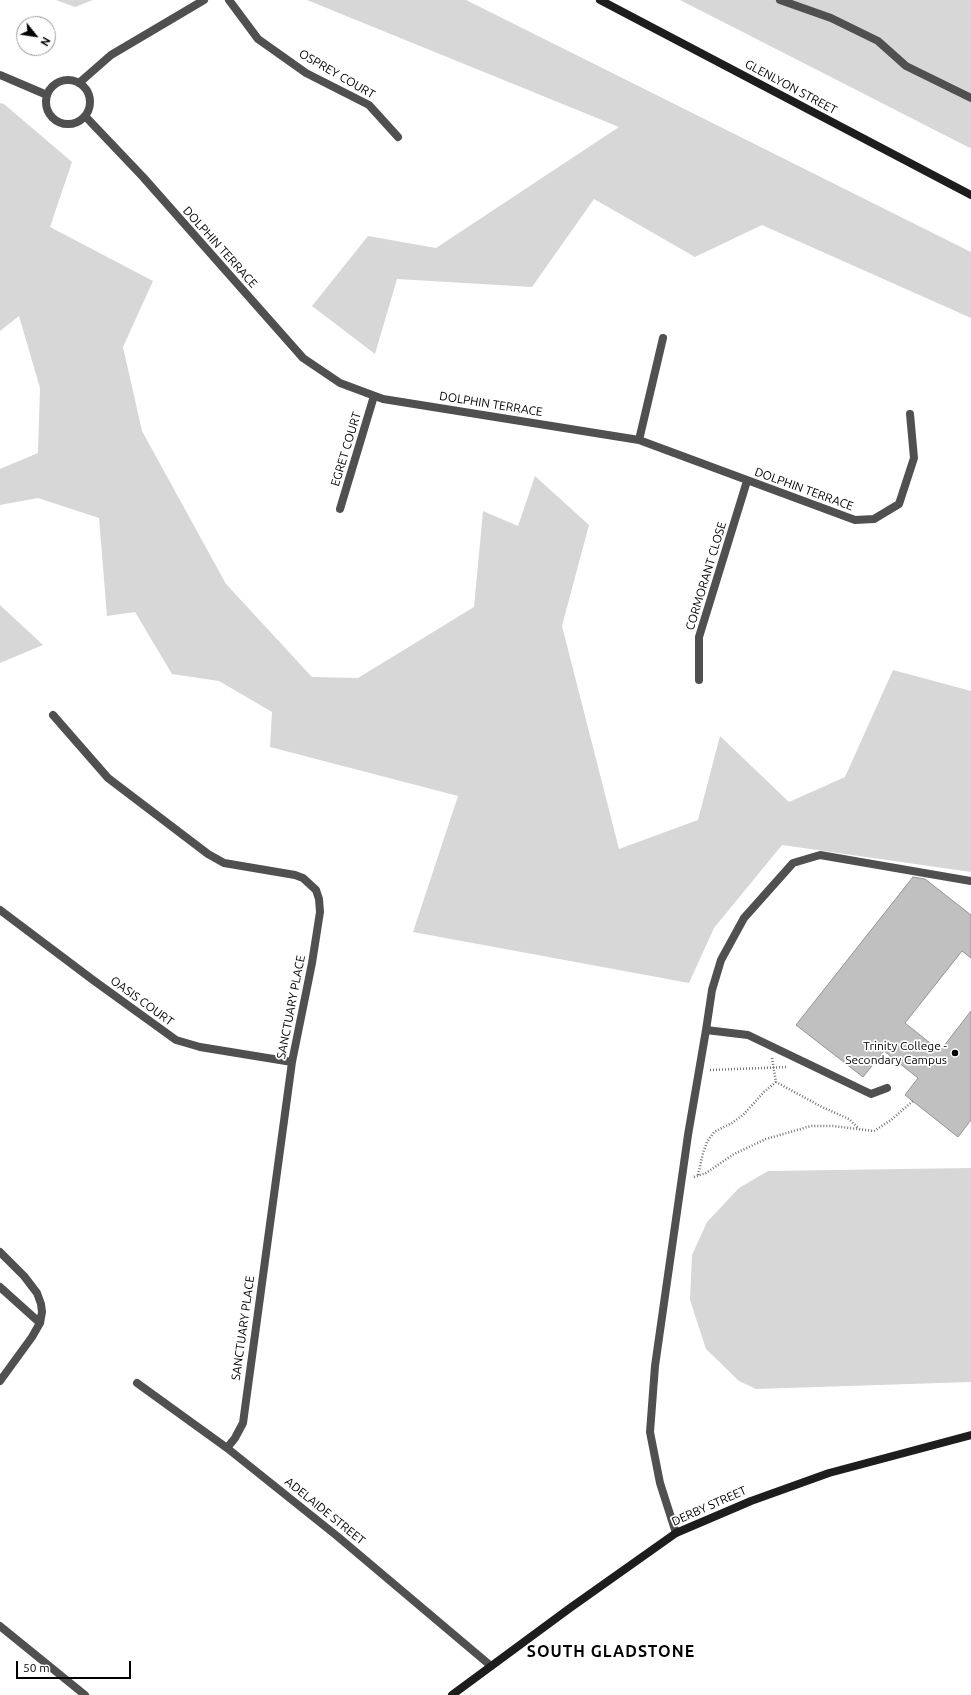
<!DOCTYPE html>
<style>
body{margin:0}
#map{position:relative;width:971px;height:1695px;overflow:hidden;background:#fff;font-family:Ubuntu,sans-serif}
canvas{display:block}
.north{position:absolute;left:16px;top:16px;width:40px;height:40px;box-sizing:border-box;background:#fff;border:1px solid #999;border-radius:50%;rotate:120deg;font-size:11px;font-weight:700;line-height:16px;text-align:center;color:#000}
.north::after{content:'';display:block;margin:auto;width:14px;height:18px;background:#000;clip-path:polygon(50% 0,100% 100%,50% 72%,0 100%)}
.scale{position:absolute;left:16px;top:1661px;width:115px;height:18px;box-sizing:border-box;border:2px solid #000;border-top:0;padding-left:5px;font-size:12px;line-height:14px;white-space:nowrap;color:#000;-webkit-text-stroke:3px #fff;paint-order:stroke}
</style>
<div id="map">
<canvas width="971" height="1695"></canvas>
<div class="north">N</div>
<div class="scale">50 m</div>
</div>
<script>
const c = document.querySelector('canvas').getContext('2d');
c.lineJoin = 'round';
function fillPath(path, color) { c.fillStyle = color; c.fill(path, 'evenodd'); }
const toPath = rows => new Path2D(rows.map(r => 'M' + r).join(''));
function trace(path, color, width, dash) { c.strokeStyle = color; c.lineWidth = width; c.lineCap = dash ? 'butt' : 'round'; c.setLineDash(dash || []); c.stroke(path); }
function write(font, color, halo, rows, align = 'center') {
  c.font = font + ' Ubuntu,sans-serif'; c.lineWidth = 3.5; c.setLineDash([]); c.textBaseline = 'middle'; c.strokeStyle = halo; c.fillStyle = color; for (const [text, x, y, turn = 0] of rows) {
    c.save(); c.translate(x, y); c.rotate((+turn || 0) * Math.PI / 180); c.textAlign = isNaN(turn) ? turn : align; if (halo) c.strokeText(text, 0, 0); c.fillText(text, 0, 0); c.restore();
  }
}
fillPath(toPath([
 [56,0,93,0,75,7],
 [307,0,466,0,971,252,971,318,762,225,695,257,594,199,532,287,397,279,375,354,312,306,368,236,436,248,619,127],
 [680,0,971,0,971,148,968,147],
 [0,103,4,104,72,162,50,227,153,281,123,347,142,431,226,584,312,677,358,678,474,607,483,511,518,526,535,476,589,525,562,626,619,849,698,820,720,736,789,802,845,777,893,670,971,691,971,872,782,845,714,928,689,983,413,932,458,796,270,747,272,712,219,681,172,674,135,612,107,616,99,518,38,498,0,505,0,469,38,453,40,388,19,316,0,331],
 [0,605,43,645,0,663],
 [971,1168,971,1382,756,1389,739,1381,706,1349,690,1300,692,1255,707,1222,739,1188,768,1171]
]), '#d7d7d7');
const building = toPath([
 [913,877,925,879,971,915,971,958,962,951,905,1023,940,1051,971,1011,971,1120,958,1137,905,1095,918,1078,884,1051,863,1077,796,1025,913,877]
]);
fillPath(building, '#c0c0c0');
trace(building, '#949494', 1);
trace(toPath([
 [772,1058,776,1082,822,1107,849,1119,858,1128],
 [710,1070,787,1067],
 [698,1175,703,1153,707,1142,714,1132,732,1123,743,1115,764,1092,776,1082],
 [694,1177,706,1173,734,1154,766,1139,811,1126,833,1126,874,1131,891,1120,913,1101]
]), '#727272', 2.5, [1, 2]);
trace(toPath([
 [229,0,258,39,306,73,369,105,398,137],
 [780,0,831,18,878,41,906,66,971,98],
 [0,75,47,95],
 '46 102a22 22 0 1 1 44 0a22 22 0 1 1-44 0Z',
 [79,83,111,55,204,0],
 [85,116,143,177,303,358,340,383,383,399,639,440,855,520,874,519,899,504,914,458,910,414],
 [639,440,663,338],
 [340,509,374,396],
 [699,680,699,637,747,481],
 [53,715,108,778,208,854,224,863,295,875,303,878,316,890,319,899,320,912,312,963,292,1062,243,1423,235,1438,227,1448],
 [0,910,93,980,176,1040,200,1047,292,1062],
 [706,1030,712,990,721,960,744,918,793,863,820,855,971,881],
 [0,1252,24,1276,37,1293,41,1304,42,1312,40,1323,32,1337,0,1381],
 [0,1287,40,1323],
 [137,1383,227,1448,337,1536,491,1666],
 [676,1533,660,1483,650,1432,655,1366,688,1135,706,1030,748,1035,871,1094,887,1088],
 [0,1626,85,1695]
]), '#505050', 8);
trace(toPath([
 [600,0,971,195],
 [452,1695,570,1608,676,1533,751,1501,829,1473,971,1435]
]), '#1d1d1d', 8);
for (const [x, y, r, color] of [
 [955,1053,4,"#000"]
]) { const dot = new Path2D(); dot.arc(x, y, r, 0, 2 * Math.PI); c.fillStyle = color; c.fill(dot); trace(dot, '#fff', 1.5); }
write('12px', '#000', '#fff', [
 ["OSPREY COURT",337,74,30],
 ["GLENLYON STREET",791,87,28],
 ["DOLPHIN TERRACE",220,247,48],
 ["DOLPHIN TERRACE",491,404,9],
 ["EGRET COURT",346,449,-73],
 ["DOLPHIN TERRACE",804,489,20],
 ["CORMORANT CLOSE",706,576,-73],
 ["OASIS COURT",142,1001,36],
 ["SANCTUARY PLACE",291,1007,-79],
 ["SANCTUARY PLACE",243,1328,-82],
 ["DERBY STREET",709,1506,-24],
 ["ADELAIDE STREET",325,1511,39]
]);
write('12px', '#000', '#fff', [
 ["Trinity College -",947,1046],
 ["Secondary Campus",947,1060]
], 'right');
c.letterSpacing = '1px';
write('bold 16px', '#000', '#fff', [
 ["SOUTH GLADSTONE",611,1652]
]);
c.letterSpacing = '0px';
</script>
